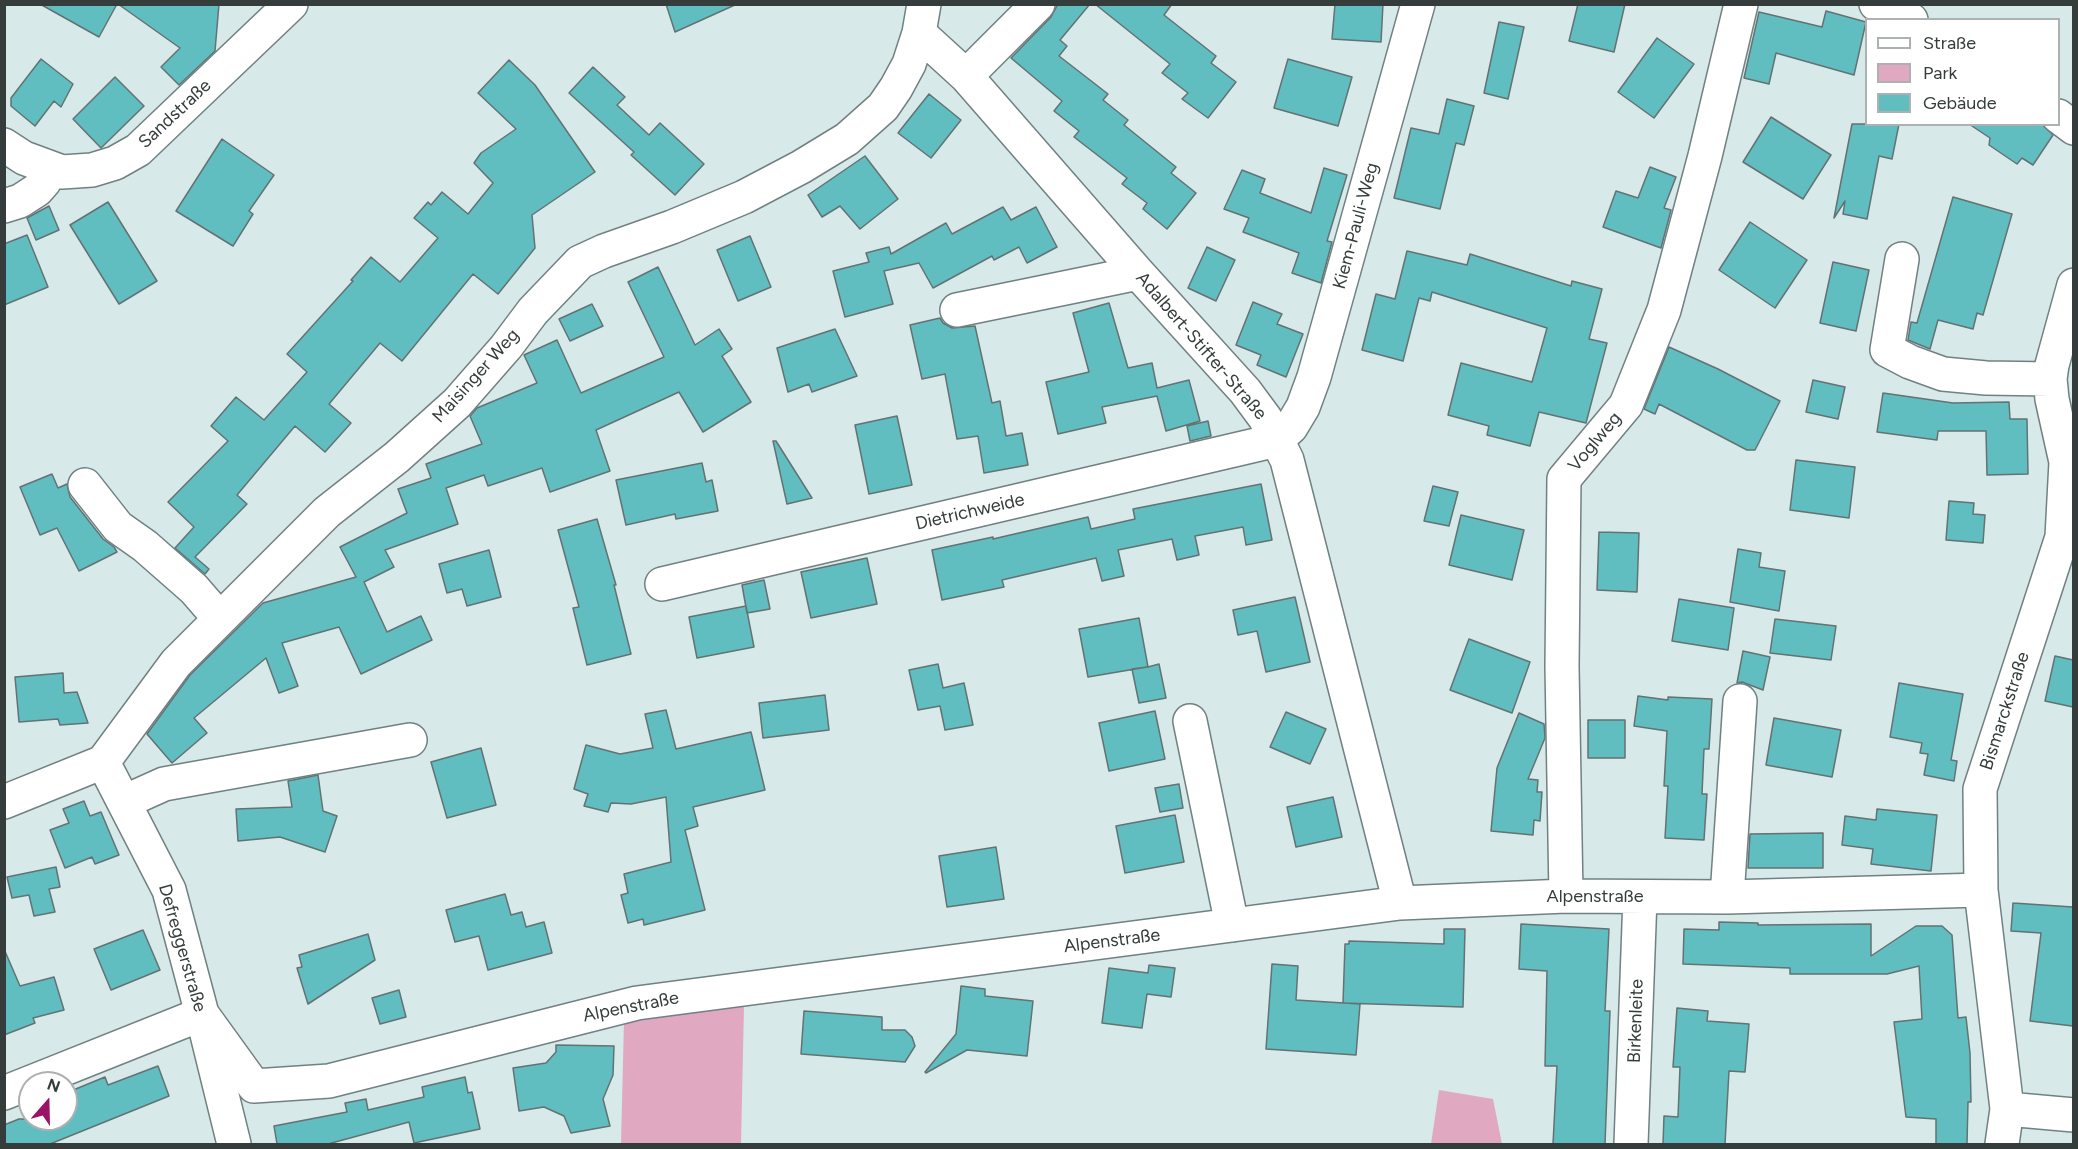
<!DOCTYPE html>
<meta charset="utf-8">
<style>
body{margin:0}
#map{position:relative;width:2078px;height:1149px;overflow:hidden;background:#d7e9e9;font-family:Figtree,sans-serif}
canvas{display:block}
.frame{position:absolute;inset:0;border:6px solid #353c3c;pointer-events:none}
.legend{position:absolute;left:1865px;top:18px;width:195px;height:108px;box-sizing:border-box;background:#fff;border:2px solid #aeb1b1;margin:0;padding:8px 10px;list-style:none;font-size:18px;color:#353c3c}
.legend li{display:flex;align-items:center;gap:12px;height:30px}
.legend b{width:30px;border:2px solid #aeb1b1}
.north{position:absolute;left:18px;top:1071px;width:60px;height:60px;box-sizing:border-box;background:#fff;border:2px solid #aeb1b1;border-radius:50%;rotate:20deg;font-size:16px;font-weight:700;line-height:24px;text-align:center;color:#353c3c}
.north::after{content:'';display:block;margin:auto;width:21px;height:27px;background:#9a1366;clip-path:polygon(50% 0,100% 100%,50% 72%,0 100%)}
</style>
<div id="map">
<canvas width="2078" height="1149"></canvas>
<div class="frame"></div>
<ul class="legend">
<li><b style="height:8px;background:#fff"></b>Straße</li>
<li><b style="height:16px;background:#e0a8c1"></b>Park</li>
<li><b style="height:16px;background:#60bec1"></b>Gebäude</li>
</ul>
<div class="north">N</div>
</div>
<script>
const c = document.querySelector('canvas').getContext('2d');
c.lineJoin = 'round';
function fillPath(path, color) { c.fillStyle = color; c.fill(path, 'evenodd'); }
const toPath = rows => new Path2D(rows.map(r => 'M' + r).join(''));
function trace(path, color, width, dash) { c.strokeStyle = color; c.lineWidth = width; c.lineCap = dash ? 'butt' : 'round'; c.setLineDash(dash || []); c.stroke(path); }
function write(font, color, halo, rows, align = 'center') {
  c.font = font + ' Figtree,sans-serif'; c.lineWidth = 4.5; c.setLineDash([]); c.textBaseline = 'middle'; c.strokeStyle = halo; c.fillStyle = color; for (const [text, x, y, turn = 0] of rows) {
    c.save(); c.translate(x, y); c.rotate((+turn || 0) * Math.PI / 180); c.textAlign = isNaN(turn) ? turn : align; if (halo) c.strokeText(text, 0, 0); c.fillText(text, 0, 0); c.restore();
  }
}
fillPath(toPath([
 [744,1005,741,1144,621,1144,624,1021],
 [1439,1090,1493,1099,1502,1144,1431,1144]
]), '#e0a8c1');
const building = toPath([
 [40,4,117,4,99,37,40,4],
 [118,4,219,4,215,51,179,85,161,67,180,48,118,4],
 [666,4,737,4,675,32,666,4],
 [1058,4,1090,4,1060,40,1067,46,1059,56,1108,94,1103,100,1128,120,1124,125,1176,167,1171,173,1196,193,1167,229,1143,209,1147,203,1122,184,1127,178,1074,137,1079,131,1054,111,1062,101,1011,58,1051,17,1058,4],
 [1095,4,1172,4,1164,15,1216,56,1211,63,1236,82,1208,118,1182,99,1188,93,1162,73,1170,64,1095,4],
 [1335,4,1383,4,1381,42,1332,39,1335,4],
 [1578,4,1625,4,1614,52,1569,41,1578,4],
 [1826,11,1866,22,1854,75,1776,53,1769,84,1744,78,1759,12,1822,27,1826,11],
 [1499,22,1524,27,1508,99,1484,93,1499,22],
 [1657,38,1694,64,1654,118,1618,92,1657,38],
 [41,59,73,84,61,107,54,101,35,126,11,106,11,98,41,59],
 [1288,59,1352,77,1338,126,1274,108,1288,59],
 [509,60,535,85,595,172,532,215,535,248,498,294,473,274,402,361,380,343,329,404,351,423,325,452,295,426,237,495,247,504,195,557,209,569,205,574,175,548,194,527,168,502,228,441,211,426,236,397,264,420,307,372,287,354,353,281,351,280,371,257,400,282,438,238,414,218,428,202,431,205,442,192,468,214,493,183,474,163,481,153,516,129,478,93,509,60],
 [593,67,625,97,617,105,649,135,660,123,704,164,675,195,631,155,634,152,569,93,593,67],
 [115,77,144,106,101,148,73,119,115,77],
 [929,94,961,120,931,158,898,133,929,94],
 [1447,99,1474,106,1464,145,1456,143,1440,209,1394,198,1411,128,1439,134,1447,99],
 [1771,117,1831,155,1803,199,1743,162,1771,117],
 [1852,124,1899,124,1892,159,1879,156,1867,219,1843,214,1845,201,1834,218,1852,124],
 [1969,124,2042,124,2053,135,2033,165,2022,158,2017,164,1989,145,1990,138,1969,124],
 [222,139,274,175,249,211,253,214,233,246,176,211,222,139],
 [865,156,898,199,860,229,840,206,822,217,808,195,865,156],
 [1650,167,1676,177,1664,208,1671,210,1661,248,1603,227,1616,191,1638,198,1650,167],
 [1324,168,1347,175,1327,241,1332,242,1321,283,1292,273,1299,253,1243,232,1249,218,1224,209,1242,170,1265,179,1260,193,1311,213,1324,168],
 [1953,197,2012,214,1983,315,1977,313,1973,329,1938,320,1930,349,1908,340,1911,322,1917,323,1953,197],
 [108,202,157,281,119,304,70,225,108,202],
 [49,206,59,230,36,240,27,218,49,206],
 [1003,207,1011,220,1036,207,1057,247,1027,263,1019,247,994,260,992,256,933,288,919,263,884,271,893,304,845,317,833,271,869,262,866,253,889,247,891,254,946,223,952,234,1003,207],
 [1750,222,1807,260,1775,308,1719,270,1750,222],
 [27,235,48,287,4,305,4,244,27,235],
 [750,236,771,287,738,301,717,250,750,236],
 [1207,247,1235,260,1216,301,1188,288,1207,247],
 [1407,251,1467,265,1470,254,1571,286,1572,281,1602,289,1589,339,1607,343,1586,423,1539,412,1530,446,1487,435,1489,426,1448,415,1461,363,1532,382,1547,328,1432,292,1430,301,1419,298,1403,361,1362,350,1376,294,1395,299,1407,251],
 [1833,262,1869,270,1856,331,1820,323,1833,262],
 [658,267,695,345,719,329,732,349,722,356,751,402,703,432,679,392,596,430,610,471,550,492,542,468,488,486,484,475,446,488,458,524,385,550,394,567,364,582,387,632,421,616,432,640,361,674,339,627,282,643,298,686,279,693,266,658,194,718,207,733,172,763,147,734,190,675,263,603,356,577,340,547,407,513,398,489,431,478,426,464,482,444,470,416,477,408,537,383,524,355,557,340,581,393,664,357,628,282,658,267],
 [1253,302,1282,314,1277,324,1303,334,1286,377,1257,365,1261,355,1236,345,1253,302],
 [1109,303,1128,368,1152,363,1157,388,1189,380,1200,421,1166,431,1157,396,1102,407,1106,423,1058,434,1046,382,1089,372,1073,313,1109,303],
 [592,304,603,326,570,341,559,319,592,304],
 [940,318,943,323,952,328,975,326,992,403,1000,401,1006,436,1022,433,1028,465,984,473,978,436,957,439,945,374,922,379,910,325,940,318],
 [835,329,857,376,812,392,809,384,788,392,777,348,835,329],
 [1669,347,1718,369,1780,401,1755,450,1747,450,1659,404,1655,414,1644,409,1669,347],
 [1813,380,1845,387,1838,419,1806,412,1813,380],
 [1883,393,1953,403,2009,402,2010,419,2027,419,2028,474,1987,475,1986,431,1938,431,1937,440,1877,432,1883,393],
 [897,416,912,485,869,494,855,425,897,416],
 [1208,421,1211,436,1190,441,1187,426,1208,421],
 [773,441,776,441,812,498,787,504,773,441],
 [1796,460,1855,467,1849,518,1790,510,1796,460],
 [702,463,706,482,712,480,718,511,676,519,675,514,626,525,616,480,702,463],
 [52,474,58,488,67,484,70,497,103,539,114,547,117,552,79,571,57,528,40,535,20,487,52,474],
 [1261,484,1272,540,1246,545,1243,527,1195,536,1199,555,1177,560,1172,539,1118,550,1124,576,1102,581,1096,558,1002,580,1004,587,942,600,932,550,993,537,993,539,1088,517,1091,529,1135,519,1133,509,1261,484],
 [1433,486,1458,492,1449,526,1424,521,1433,486],
 [1949,501,1974,503,1973,514,1985,515,1983,543,1946,540,1949,501],
 [1461,515,1524,530,1512,580,1449,565,1461,515],
 [597,519,616,585,614,585,631,654,587,665,573,608,579,607,558,530,597,519],
 [1599,532,1639,533,1637,592,1597,590,1599,532],
 [1738,549,1761,553,1759,567,1785,571,1779,611,1730,602,1738,549],
 [489,550,501,597,467,606,462,589,447,593,439,564,489,550],
 [867,558,877,604,811,618,801,572,867,558],
 [764,580,770,609,747,613,742,585,764,580],
 [1295,597,1310,662,1266,672,1257,631,1238,635,1233,610,1295,597],
 [1679,599,1734,608,1728,650,1672,641,1679,599],
 [746,606,754,647,697,658,689,617,746,606],
 [1139,618,1148,667,1159,664,1166,698,1139,703,1132,669,1147,667,1088,677,1079,629,1139,618],
 [1775,619,1836,626,1831,660,1770,653,1775,619],
 [1469,639,1530,662,1512,713,1450,690,1469,639],
 [1743,651,1770,657,1763,690,1742,682,1737,683,1743,651],
 [2055,656,2073,660,2073,707,2045,701,2055,656],
 [938,664,943,688,964,683,973,725,945,730,940,706,918,710,909,670,938,664],
 [63,673,64,693,77,692,88,723,60,725,58,719,19,722,15,677,63,673],
 [1899,683,1963,694,1951,760,1957,761,1954,781,1924,775,1928,754,1920,753,1922,743,1890,737,1899,683],
 [825,695,829,730,763,738,759,703,825,695],
 [1638,696,1668,700,1668,697,1712,699,1709,749,1704,749,1702,794,1707,794,1704,840,1665,838,1668,786,1664,786,1667,731,1634,726,1638,696],
 [666,710,676,749,751,732,765,790,693,807,698,826,685,830,705,910,644,925,643,919,628,923,621,895,628,893,624,874,671,862,666,797,631,804,611,803,608,812,584,806,588,794,574,789,586,745,620,754,653,748,645,714,666,710],
 [1155,711,1165,759,1109,771,1099,723,1155,711],
 [1286,712,1326,729,1310,764,1270,747,1286,712],
 [1519,713,1544,724,1545,738,1528,779,1538,780,1537,792,1542,792,1540,821,1534,820,1533,835,1491,831,1497,768,1519,713],
 [1774,718,1841,730,1832,777,1766,765,1774,718],
 [1588,720,1625,720,1625,758,1588,758,1588,720],
 [481,748,496,805,447,818,431,762,481,748],
 [318,775,323,811,337,816,325,852,280,837,238,841,236,809,292,807,288,781,318,775],
 [1179,784,1183,808,1160,812,1155,788,1179,784],
 [1333,797,1342,837,1296,847,1287,807,1333,797],
 [84,801,90,816,101,812,119,855,95,864,92,857,65,868,50,830,69,823,63,809,84,801],
 [1877,809,1937,815,1931,871,1871,864,1873,849,1842,845,1845,816,1876,820,1877,809],
 [1175,815,1184,862,1125,873,1116,826,1175,815],
 [1823,833,1823,868,1748,868,1750,834,1823,833],
 [996,847,1004,899,947,907,939,856,996,847],
 [56,867,60,887,49,889,55,912,34,916,29,895,12,898,7,877,56,867],
 [505,894,511,915,522,912,526,927,544,922,552,953,488,970,479,936,455,942,446,910,505,894],
 [2013,903,2073,907,2073,1026,2030,1021,2041,933,2011,931,2013,903],
 [1719,922,1758,923,1758,925,1871,924,1871,956,1916,926,1942,926,1952,935,1958,1018,1966,1017,1970,1053,1971,1102,1968,1102,1967,1144,1936,1144,1936,1119,1906,1117,1894,1022,1922,1019,1919,966,1887,974,1790,974,1790,968,1683,964,1684,929,1719,930,1719,922],
 [1521,924,1609,929,1605,1011,1610,1011,1605,1144,1553,1144,1557,1066,1545,1066,1547,971,1519,969,1521,924],
 [1444,929,1465,929,1463,1007,1343,1003,1345,944,1349,944,1349,941,1444,944,1444,929],
 [143,930,160,970,111,990,94,949,143,930],
 [368,934,375,960,308,1004,297,968,302,967,299,955,368,934],
 [4,949,20,986,54,977,64,1010,33,1018,35,1023,4,1035,4,949],
 [1272,964,1298,966,1296,1000,1360,1004,1356,1055,1266,1049,1272,964],
 [1149,965,1175,968,1171,997,1147,994,1142,1028,1102,1023,1109,968,1148,973,1149,965],
 [961,986,985,989,985,996,1033,1001,1027,1056,967,1050,926,1073,925,1072,956,1034,961,986],
 [399,990,406,1017,380,1024,372,998,399,990],
 [1677,1008,1708,1011,1707,1021,1749,1024,1745,1072,1729,1071,1725,1144,1663,1144,1664,1116,1678,1117,1680,1067,1673,1067,1677,1008],
 [804,1011,882,1017,882,1030,905,1030,912,1037,915,1046,905,1062,801,1054,804,1011],
 [556,1045,614,1046,613,1075,603,1099,610,1126,571,1133,564,1116,544,1107,519,1111,513,1068,546,1063,556,1052,556,1045],
 [158,1066,169,1096,50,1144,4,1144,4,1125,19,1119,66,1119,66,1093,105,1077,108,1085,158,1066],
 [465,1077,468,1093,472,1092,480,1129,414,1143,409,1122,328,1144,277,1144,274,1126,347,1112,345,1103,366,1099,368,1110,424,1097,422,1087,465,1077]
]);
fillPath(building, '#60bec1');
trace(building, '#637273', 1.5);
const minor = toPath([
 [1876,4,1911,20],
 [919,33,966,76,1138,273,1245,391,1265,418,1277,440,1287,460,1400,903],
 [966,76,1038,4],
 [2058,116,2074,128],
 [4,145,24,158,62,172,92,170,115,163,138,150,291,4],
 [4,206,20,201,37,190,44,182,51,168],
 [1902,259,1887,350,1910,362,1943,374,1986,378,2050,379],
 [957,310,1138,273],
 [85,485,118,527,145,546,194,589,220,619],
 [662,584,1277,440,1291,427,1303,407,1314,377,1418,4],
 [1190,721,1232,925],
 [103,762,169,890,202,1014,234,1144],
 [4,802,103,762,176,663,327,512,397,457,457,403,506,347,533,311,580,262,604,251,672,227,744,197,801,167,847,139,883,107,896,88,909,64,919,33,924,4],
 [124,802,164,784,410,740],
 [1566,896,1562,666,1564,479,1626,405,1664,310,1705,156,1741,4],
 [1727,897,1740,701],
 [4,1093,202,1014,254,1086,329,1081,637,1003,1400,903,1566,896,1727,897,1981,890],
 [2007,1109,2074,1115],
 [1631,1144,1640,897],
 [2002,1144,2007,1109,1981,890,1980,789,2062,537,2066,462,2052,399,2050,379,2052,365,2074,285]
]);
trace(minor, '#718182', 36);
trace(minor, '#fff', 33);
write('18px', '#353c3c', '#fff', [
 ["Sandstraße",175,114,-43],
 ["Kiem-Pauli-Weg",1356,226,-75],
 ["Adalbert-Stifter-Straße",1201,346,49],
 ["Maisinger Weg",476,376,-48],
 ["Voglweg",1595,442,-50],
 ["Dietrichweide",970,512,-13],
 ["Bismarckstraße",2005,711,-72],
 ["Alpenstraße",1595,897],
 ["Alpenstraße",1112,941,-7],
 ["Defreggerstraße",182,948,74],
 ["Alpenstraße",631,1007,-11],
 ["Birkenleite",1636,1021,-88]
]);
</script>
